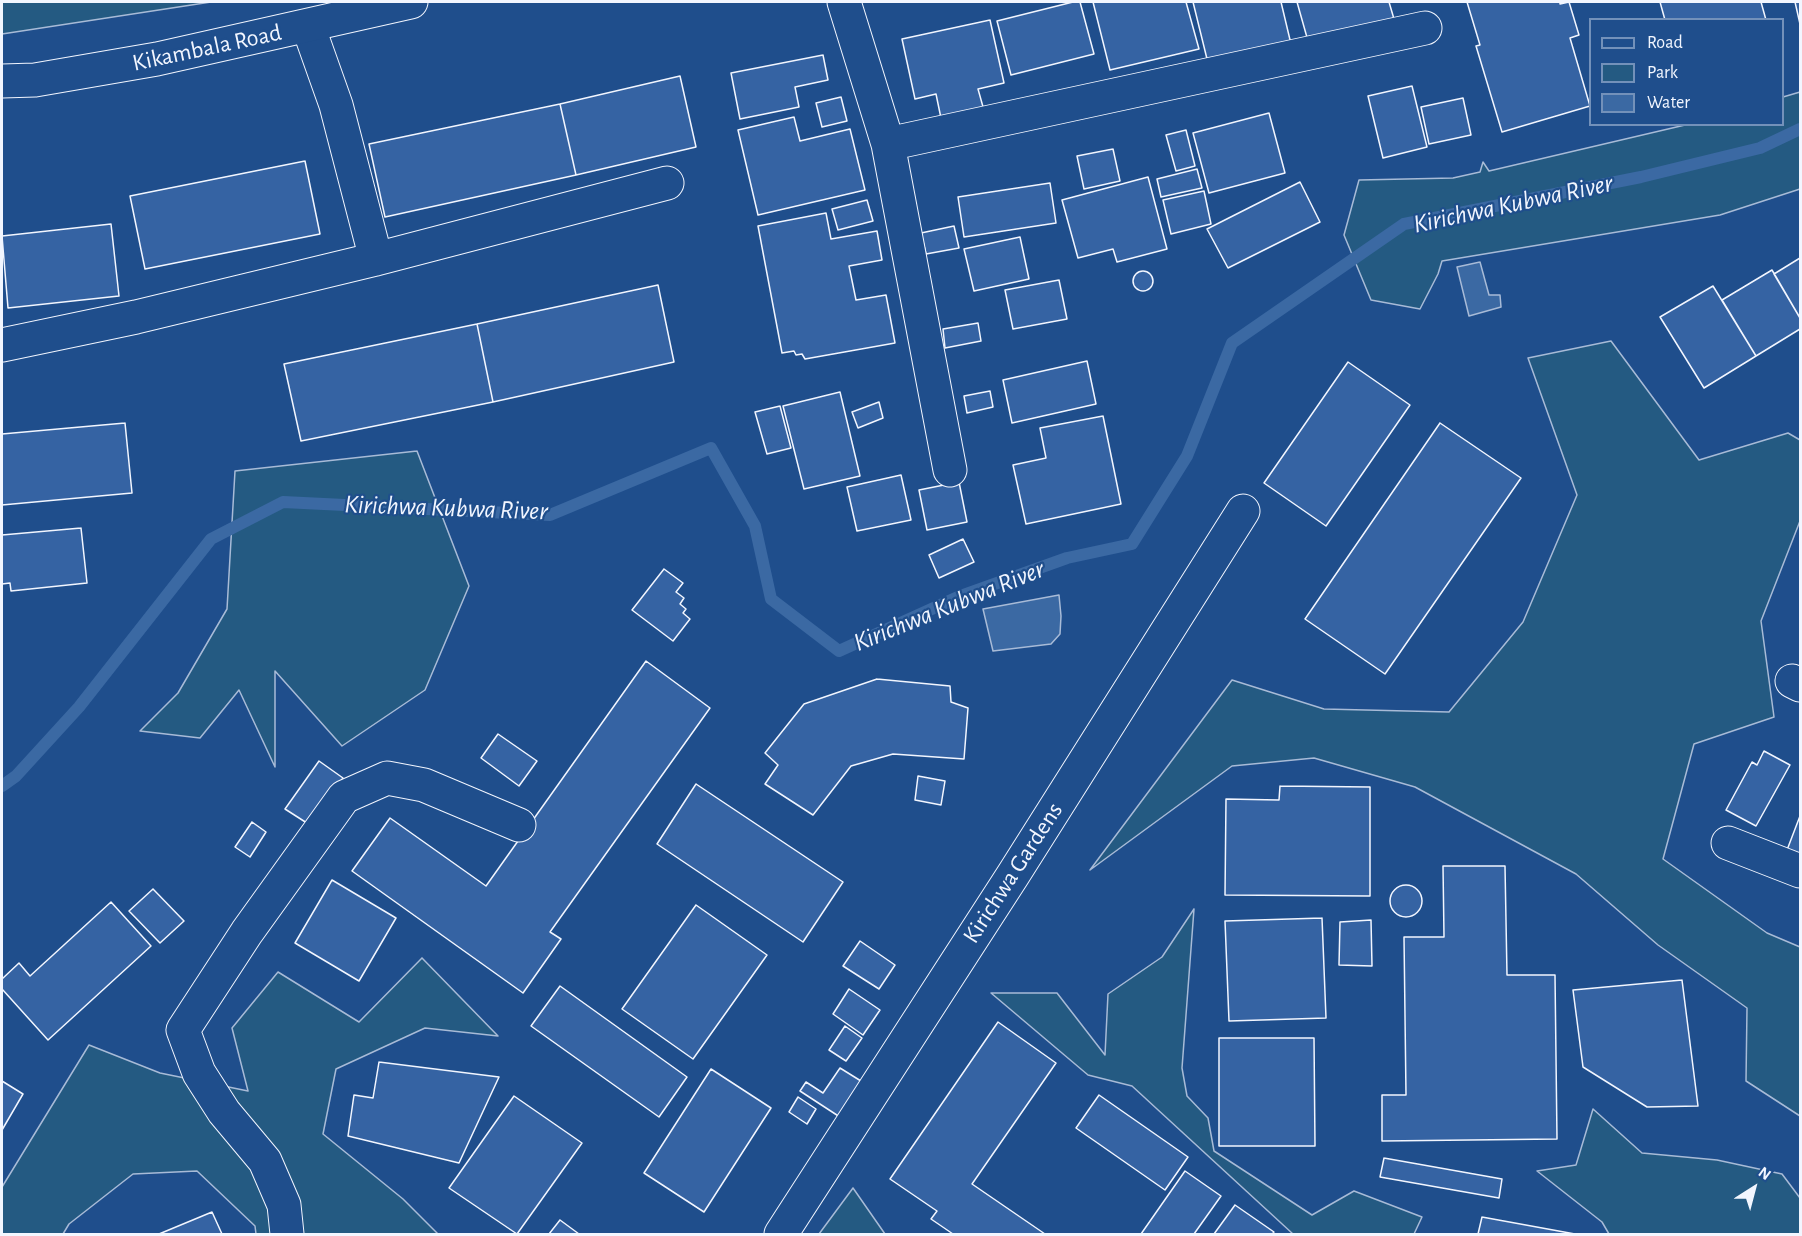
<!DOCTYPE html>
<style>
body{margin:0}
#map{position:relative;width:1802px;height:1236px;overflow:hidden;background:#1f4e8c;font-family:"Alegreya Sans",sans-serif}
canvas{display:block}
.frame{position:absolute;inset:0;border:3px solid #f2f6ff;pointer-events:none}
.legend{position:absolute;left:1589px;top:18px;width:195px;height:108px;box-sizing:border-box;background:#1f4e8c;border:2px solid #7391ba;margin:0;padding:8px 10px;list-style:none;font-size:18px;color:#f2f6ff}
.legend li{display:flex;align-items:center;gap:12px;height:30px}
.legend b{width:30px;border:2px solid #7391ba}
.north{position:absolute;left:1724px;top:1158px;width:60px;height:60px;-webkit-text-stroke:4px #1f4e8c;paint-order:stroke;rotate:36deg;font-size:16px;font-weight:700;line-height:24px;text-align:center;color:#f2f6ff}
.north::after{content:'';display:block;margin:auto;width:21px;height:27px;background:#f2f6ff;clip-path:polygon(50% 0,100% 100%,50% 72%,0 100%)}
</style>
<div id="map">
<canvas width="1802" height="1236"></canvas>
<div class="frame"></div>
<ul class="legend">
<li><b style="height:8px;background:#1f4e8c"></b>Road</li>
<li><b style="height:16px;background:#245a82"></b>Park</li>
<li><b style="height:16px;background:#3b69a3"></b>Water</li>
</ul>
<div class="north">N</div>
</div>
<script>
const c = document.querySelector('canvas').getContext('2d');
c.lineJoin = 'round';
function fillPath(path, color) { c.fillStyle = color; c.fill(path, 'evenodd'); }
const toPath = rows => new Path2D(rows.map(r => 'M' + r).join(''));
function trace(path, color, width, dash) { c.strokeStyle = color; c.lineWidth = width; c.lineCap = dash ? 'butt' : 'round'; c.setLineDash(dash || []); c.stroke(path); }
function write(font, color, halo, rows, align = 'center') {
  c.font = font + ' "Alegreya Sans",sans-serif'; c.lineWidth = 4.5; c.setLineDash([]); c.textBaseline = 'middle'; c.strokeStyle = halo; c.fillStyle = color; for (const [text, x, y, turn = 0] of rows) {
    c.save(); c.translate(x, y); c.rotate((+turn || 0) * Math.PI / 180); c.textAlign = isNaN(turn) ? turn : align; if (halo) c.strokeText(text, 0, 0); c.fillText(text, 0, 0); c.restore();
  }
}
const green = toPath([
 [2,2,211,2,2,34,2,2],
 [1800,92,1800,189,1720,215,1442,261,1438,274,1420,309,1371,300,1344,235,1359,180,1453,178,1480,172,1483,162,1489,171,1685,125,1782,124,1783,97,1800,92],
 [1611,341,1699,460,1788,433,1800,440,1800,521,1761,621,1774,717,1694,744,1663,859,1767,933,1800,947,1800,1116,1746,1081,1747,1008,1658,945,1576,874,1415,787,1314,758,1232,766,1090,870,1232,680,1324,709,1449,712,1523,622,1577,495,1528,358,1611,341],
 [417,451,469,586,425,690,342,746,275,671,275,767,239,690,200,738,140,731,178,693,227,609,235,471,417,451],
 [1194,909,1182,1068,1187,1096,1208,1118,1214,1151,1312,1215,1354,1191,1422,1217,1414,1234,1293,1234,1132,1086,1088,1075,991,993,1057,993,1105,1055,1108,994,1162,957,1194,909],
 [422,958,498,1036,425,1028,336,1069,323,1134,403,1199,438,1234,256,1234,255,1226,197,1171,133,1174,69,1224,63,1234,2,1234,2,1187,89,1045,160,1073,248,1091,232,1028,278,972,359,1022,422,958],
 [1593,1109,1642,1153,1717,1160,1782,1174,1800,1198,1800,1234,1609,1234,1602,1222,1537,1171,1576,1165,1593,1109],
 [853,1188,885,1234,819,1234,853,1188]
]);
fillPath(green, '#245a82');
trace(green, '#a8bbd7', 1.5);
const water = toPath([
 [1480,262,1489,295,1500,295,1501,307,1469,316,1457,267,1480,262],
 [1059,595,1061,616,1060,634,1051,644,993,651,983,609,1059,595]
]);
fillPath(water, '#3b69a3');
trace(water, '#a8bbd7', 1.5);
trace(toPath([
 [2,786,16,776,79,707,211,539,283,502,550,515,711,448,755,526,771,599,839,651,958,597,1067,558,1132,544,1187,456,1232,343,1404,224,1641,177,1760,148,1800,129]
]), '#3b69a3', 12);
const building = toPath([
 [1073,2,1080,2,1094,54,1011,75,997,21,1073,2],
 [1093,2,1186,2,1199,49,1110,70,1093,2],
 [1193,2,1281,2,1291,44,1208,63,1193,2],
 [1297,2,1389,2,1394,19,1308,41,1297,2],
 [1467,2,1560,2,1560,4,1569,2,1579,35,1570,38,1590,106,1502,132,1476,46,1480,45,1467,2],
 [1660,2,1761,2,1766,20,1665,20,1660,2],
 [1795,2,1800,2,1800,24,1795,2],
 [990,20,1004,83,978,89,985,114,942,123,936,94,915,99,902,39,990,20],
 [823,55,828,80,795,87,799,107,740,119,731,73,823,55],
 [680,76,696,147,576,175,560,104,680,76],
 [1412,86,1427,147,1383,158,1368,96,1412,86],
 [841,97,847,121,822,127,816,103,841,97],
 [1463,98,1471,135,1429,144,1421,107,1463,98],
 [560,104,576,175,385,217,369,144,560,104],
 [1269,113,1285,173,1209,193,1193,133,1269,113],
 [794,117,800,141,850,129,865,190,758,215,738,130,794,117],
 [1186,130,1195,166,1176,171,1166,135,1186,130],
 [1113,149,1120,181,1084,189,1077,156,1113,149],
 [305,161,320,234,145,269,130,196,305,161],
 [1197,169,1202,188,1161,197,1157,179,1197,169],
 [1148,177,1167,249,1117,262,1113,249,1078,258,1062,200,1148,177],
 [1300,182,1320,222,1228,268,1207,229,1300,182],
 [1050,183,1056,223,964,237,958,197,1050,183],
 [1204,191,1211,224,1171,234,1163,200,1204,191],
 [867,200,873,221,838,230,832,209,867,200],
 [826,213,831,239,877,231,882,260,849,266,856,300,886,295,895,343,805,359,802,354,796,355,794,351,782,353,758,226,826,213],
 [111,224,119,296,8,308,2,236,111,224],
 [954,226,959,248,926,254,921,233,954,226],
 [1020,237,1029,279,974,291,964,249,1020,237],
 [1800,258,1800,318,1774,274,1800,258],
 [1772,270,1800,318,1800,329,1756,356,1722,300,1772,270],
 '1133 281a10 10 0 1 1 20 0a10 10 0 1 1-20 0Z',
 [1059,280,1067,319,1013,329,1005,290,1059,280],
 [658,285,674,362,493,402,477,324,658,285],
 [1713,286,1756,356,1704,388,1660,317,1713,286],
 [978,323,981,341,945,348,943,329,978,323],
 [477,324,493,402,301,441,284,364,477,324],
 [1087,361,1096,404,1012,423,1003,380,1087,361],
 [1348,362,1410,405,1326,526,1264,483,1348,362],
 [990,391,993,407,967,413,964,396,990,391],
 [840,392,860,476,804,489,783,406,840,392],
 [879,402,883,418,858,428,852,412,879,402],
 [780,406,791,448,767,454,755,412,780,406],
 [1103,416,1121,504,1026,524,1013,465,1046,458,1040,428,1103,416],
 [125,423,132,493,2,505,2,434,125,423],
 [1440,423,1521,478,1385,674,1305,619,1440,423],
 [901,475,911,520,857,531,847,487,901,475],
 [959,482,967,522,927,530,919,490,959,482],
 [81,528,87,583,11,591,10,583,2,584,2,535,81,528],
 [963,539,974,562,939,578,929,555,963,539],
 [664,569,683,583,676,592,684,598,680,604,686,609,683,613,690,619,673,641,632,610,664,569],
 [646,661,710,708,550,932,561,939,523,993,352,871,390,818,486,886,646,661],
 [877,679,950,686,951,702,968,708,964,759,893,754,851,766,813,815,765,784,778,765,765,753,804,704,877,679],
 [498,734,537,761,519,786,481,758,498,734],
 [1764,751,1790,765,1756,826,1726,810,1752,762,1757,765,1764,751],
 [319,761,343,778,310,825,285,809,319,761],
 [918,776,945,781,941,805,915,800,918,776],
 [696,784,843,882,803,942,657,844,696,784],
 [1280,786,1370,787,1370,896,1225,895,1226,799,1279,800,1280,786],
 [1800,816,1800,856,1787,850,1800,816],
 [252,822,266,832,250,857,235,847,252,822],
 [1443,866,1505,866,1507,975,1555,975,1557,1139,1382,1141,1382,1095,1406,1095,1404,937,1444,937,1443,866],
 [332,880,396,918,359,981,295,943,332,880],
 '1390 901a16 16 0 1 1 32 0a16 16 0 1 1-32 0Z',
 [153,889,184,921,160,943,129,911,153,889],
 [111,902,151,946,48,1040,2,989,2,979,19,963,30,976,111,902],
 [696,905,767,955,693,1059,622,1009,696,905],
 [1322,918,1326,1018,1229,1021,1225,921,1322,918],
 [1371,920,1372,966,1339,965,1340,922,1371,920],
 [860,941,895,965,879,989,843,966,860,941],
 [1682,980,1698,1106,1647,1107,1583,1067,1573,990,1682,980],
 [560,986,687,1077,659,1117,531,1026,560,986],
 [849,989,880,1010,863,1035,833,1014,849,989],
 [998,1022,1056,1063,972,1184,1045,1234,953,1234,931,1219,937,1211,890,1179,998,1022],
 [845,1026,862,1038,846,1061,829,1050,845,1026],
 [1219,1038,1314,1038,1315,1146,1219,1146,1219,1038],
 [379,1062,499,1077,459,1163,348,1136,354,1095,373,1098,379,1062],
 [840,1068,869,1086,846,1121,800,1091,806,1082,823,1093,840,1068],
 [711,1069,771,1108,704,1212,644,1173,711,1069],
 [2,1081,23,1094,2,1130,2,1081],
 [1099,1095,1188,1157,1165,1190,1076,1128,1099,1095],
 [514,1096,582,1143,517,1234,449,1188,514,1096],
 [798,1097,816,1109,807,1124,789,1112,798,1097],
 [1384,1158,1502,1179,1499,1198,1380,1177,1384,1158],
 [1185,1171,1221,1196,1194,1234,1141,1234,1185,1171],
 [1235,1205,1274,1232,1272,1234,1214,1234,1235,1205],
 [212,1212,222,1234,159,1234,212,1212],
 [1482,1217,1575,1234,1478,1234,1482,1217],
 [560,1220,579,1234,549,1234,560,1220]
]);
fillPath(building, '#3563a3');
trace(building, '#f2f6ff', 1.5);
const minor = toPath([
 [844,2,888,144,950,470],
 [308,26,336,105,376,259],
 [888,144,1425,28],
 [2,345,136,317,376,259,667,183],
 [1792,681,1800,685],
 [1728,843,1800,871],
 [287,1234,284,1205,265,1161,224,1112,199,1073,183,1030,247,932,344,797,387,778,424,785,519,825],
 [781,1234,1013,875,1243,511]
]);
const secondary = toPath([
 [2,81,35,80,157,59,411,2]
]);
trace(minor, '#f2f6ff', 35);
trace(secondary, '#f2f6ff', 35);
trace(minor, '#1f4e8c', 33);
trace(secondary, '#1f4e8c', 33);
write('24px', '#f2f6ff', '#1f4e8c', [
 ["Kikambala Road",207,48,-12],
 ["Kirichwa Gardens",1013,873,-57]
]);
write('italic 26px', '#f2f6ff', '#1f4e8c', [
 ["Kirichwa Kubwa River",1513,204,-12],
 ["Kirichwa Kubwa River",446,508,2],
 ["Kirichwa Kubwa River",949,606,-22]
]);
</script>
